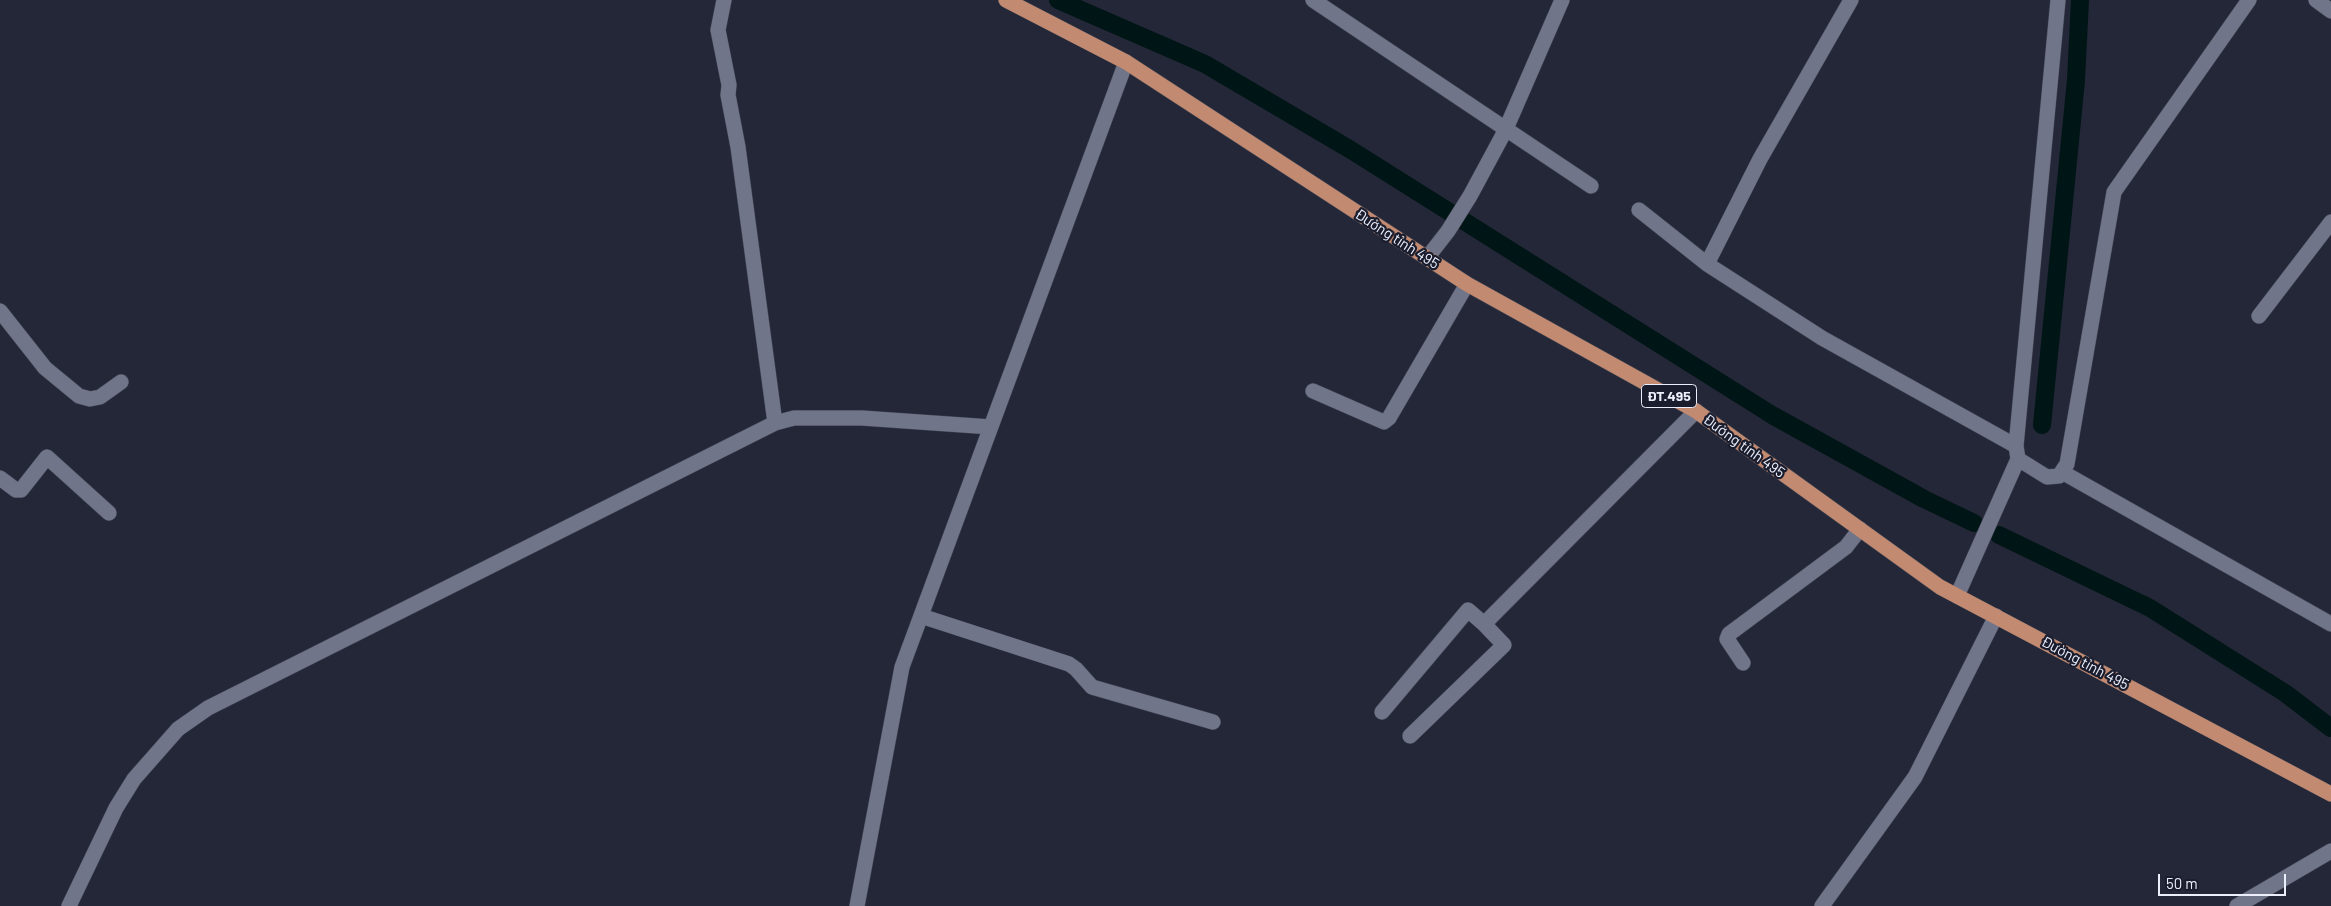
<!DOCTYPE html>
<meta charset="utf-8">
<style>
body{margin:0}
#map{position:relative;width:2331px;height:906px;overflow:hidden;background:#232737;font-family:Barlow,sans-serif}
canvas{display:block}
.scale{position:absolute;left:2158px;top:874px;width:128px;height:22px;box-sizing:border-box;border:2px solid #eceffb;border-top:0;padding-left:6px;font-size:15px;line-height:18px;white-space:nowrap;color:#eceffb;-webkit-text-stroke:4px #1a1d2d;paint-order:stroke}
</style>
<div id="map">
<canvas width="2331" height="906"></canvas>
<div class="scale">50 m</div>
</div>
<script>
const c = document.querySelector('canvas').getContext('2d');
c.lineJoin = 'round';
const toPath = rows => new Path2D(rows.map(r => 'M' + r).join(''));
function trace(path, color, width, dash) { c.strokeStyle = color; c.lineWidth = width; c.lineCap = dash ? 'butt' : 'round'; c.setLineDash(dash || []); c.stroke(path); }
function write(font, color, halo, rows, align = 'center') {
  c.font = font + ' Barlow,sans-serif'; c.lineWidth = 4.5; c.setLineDash([]); c.textBaseline = 'middle'; c.strokeStyle = halo; c.fillStyle = color; for (const [text, x, y, turn = 0] of rows) {
    c.save(); c.translate(x, y); c.rotate((+turn || 0) * Math.PI / 180); c.textAlign = isNaN(turn) ? turn : align; if (halo) c.strokeText(text, 0, 0); c.fillText(text, 0, 0); c.restore();
  }
}
trace(toPath([
 [1058,0,1205,64,1351,150,1772,415,1924,499,1974,523],
 [2042,425,2076,80,2080,0],
 [1999,535,2150,608,2285,693,2331,728]
]), '#001515', 18);
const minor = toPath([
 [724,0,718,30,729,85,728,95,738,147,775,423],
 [1313,0,1591,186],
 [2316,0,2331,11],
 [1639,210,1707,264,1822,338,2016,446],
 [1427,258,1448,231,1470,196,1505,131,1562,0],
 [1707,264,1760,159,1851,0],
 [0,311,45,368,79,396,90,399,100,397,121,382],
 [2259,316,2331,222],
 [1313,391,1384,422,1389,418,1467,284],
 [2018,459,2016,446,2058,0],
 [2062,472,2331,624],
 [0,478,16,490,21,490,47,457,109,513],
 [1957,596,2018,459,2047,477,2059,476,2067,464,2114,192,2249,0],
 [921,616,1069,664,1076,669,1092,687,1213,722],
 [1484,624,1696,411],
 [1743,663,1727,639,1729,634,1846,547,1860,529],
 [1382,712,1468,610,1484,624,1504,645,1410,736],
 [69,906,116,808,134,779,178,729,208,708,775,423,794,418,862,418,991,427],
 [857,906,902,667,1126,62],
 [1822,906,1915,777,1996,616],
 [2237,906,2331,851]
]);
const major = toPath([
 [1006,0,1126,62,1467,284,1696,411,1940,587,2331,794]
]);
trace(minor, '#434553', 16);
trace(major, '#434553', 16);
trace(minor, '#707589', 15);
trace(major, '#c28a70', 15);
for (const [x, y, w] of [
 [1669,396,55]
]) { const box = new Path2D(); box.roundRect(x - w / 2, y - 11.5, w, 23, 4); c.fillStyle = '#1a1d2d'; c.fill(box); trace(box, '#eceffb', 1); }
write('bold 14px', '#eceffb', null, [
 ["ĐT.495",1669,396]
]);
write('15px', '#eceffb', '#1a1d2d', [
 ["Đường tỉnh 495",1397,239,33],
 ["Đường tỉnh 495",1744,446,36],
 ["Đường tỉnh 495",2085,663,28]
]);
</script>
